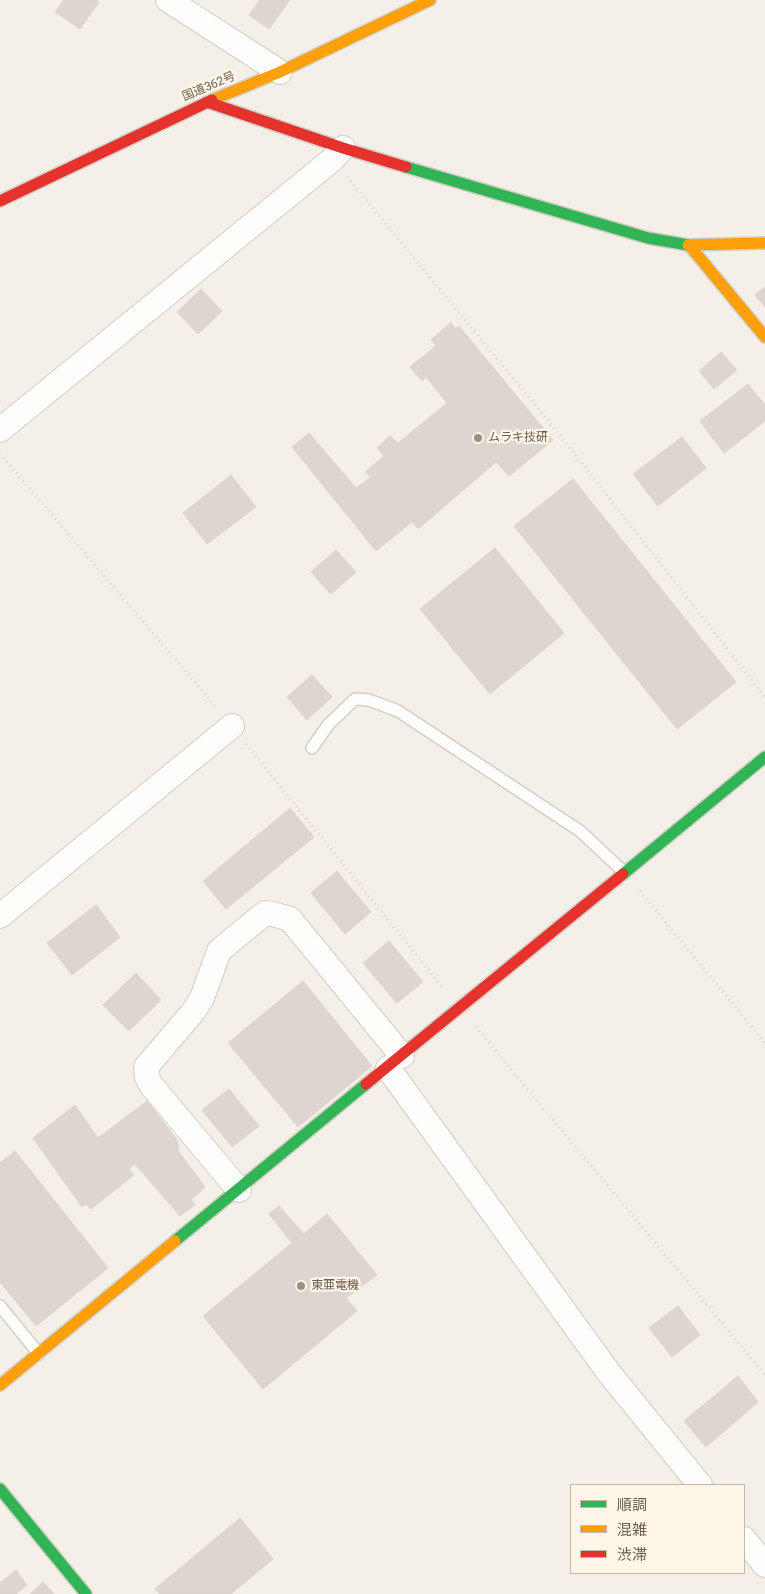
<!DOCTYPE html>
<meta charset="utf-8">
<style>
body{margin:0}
#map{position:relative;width:765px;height:1594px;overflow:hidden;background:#f4f0e8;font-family:Roboto,"Noto Sans JP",sans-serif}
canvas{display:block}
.legend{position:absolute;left:570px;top:1484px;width:175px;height:90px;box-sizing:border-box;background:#fdf6e9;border:1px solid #c4b8aa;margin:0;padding:6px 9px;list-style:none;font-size:15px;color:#6f5a4c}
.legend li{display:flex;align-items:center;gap:10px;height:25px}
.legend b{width:25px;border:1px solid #c4b8aa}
</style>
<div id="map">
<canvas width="765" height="1594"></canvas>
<ul class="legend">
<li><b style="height:6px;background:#30b455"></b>順調</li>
<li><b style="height:6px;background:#ff9f0a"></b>混雑</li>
<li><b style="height:6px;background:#e5322d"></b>渋滞</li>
</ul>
</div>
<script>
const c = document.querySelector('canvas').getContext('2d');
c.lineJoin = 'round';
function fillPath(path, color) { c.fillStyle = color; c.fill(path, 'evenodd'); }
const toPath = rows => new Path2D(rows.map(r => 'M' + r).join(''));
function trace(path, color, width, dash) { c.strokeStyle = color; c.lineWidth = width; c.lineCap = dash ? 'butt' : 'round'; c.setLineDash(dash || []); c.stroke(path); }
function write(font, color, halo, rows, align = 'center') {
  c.font = font + ' Roboto,"Noto Sans JP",sans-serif'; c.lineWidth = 4.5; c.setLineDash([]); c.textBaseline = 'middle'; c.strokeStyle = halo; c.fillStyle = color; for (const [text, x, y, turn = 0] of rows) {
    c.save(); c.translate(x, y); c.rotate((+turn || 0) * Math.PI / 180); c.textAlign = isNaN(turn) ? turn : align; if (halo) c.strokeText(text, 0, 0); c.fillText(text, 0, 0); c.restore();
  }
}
const building = toPath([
 [64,0,96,0,99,2,80,29,55,12,64,0],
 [260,0,290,0,269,29,249,15,260,0],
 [765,287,765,307,755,295,765,287],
 [201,289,222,311,198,334,177,312,201,289],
 [451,322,455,329,459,326,553,440,509,476,496,462,418,529,412,522,376,551,292,447,309,433,356,488,371,477,365,472,384,456,377,448,390,436,398,443,447,403,426,377,422,381,410,367,436,346,431,340,451,322],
 [721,352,737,370,714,389,699,371,721,352],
 [748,384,765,405,765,421,724,453,700,421,748,384],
 [682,437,706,468,658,506,633,474,682,437],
 [231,475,256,507,207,544,183,513,231,475],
 [573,479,736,682,677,729,514,526,573,479],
 [495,548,564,633,490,694,420,609,495,548],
 [336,550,356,572,331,594,311,572,336,550],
 [312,675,332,697,307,720,287,697,312,675],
 [290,808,314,837,226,909,203,881,290,808],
 [337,871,371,912,345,934,311,893,337,871],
 [96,905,120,937,72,975,47,943,96,905],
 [389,941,423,982,397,1003,363,963,389,941],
 [136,973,161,1000,129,1031,103,1005,136,973],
 [303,981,372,1066,298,1127,228,1043,303,981],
 [229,1089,259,1126,232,1147,202,1110,229,1089],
 [147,1101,177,1140,179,1152,205,1187,191,1200,195,1205,180,1216,135,1164,129,1169,134,1175,91,1209,86,1204,82,1207,33,1138,75,1105,98,1138,147,1101],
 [15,1151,108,1268,36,1326,0,1282,0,1163,15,1151],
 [279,1206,304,1234,327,1214,377,1275,346,1298,357,1311,263,1389,203,1316,292,1243,269,1214,279,1206],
 [678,1306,700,1335,672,1357,649,1328,678,1306],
 [738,1376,758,1402,706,1447,684,1421,738,1376],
 [240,1518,273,1559,231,1594,160,1594,155,1589,240,1518],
 [16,1570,27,1585,16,1594,0,1594,0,1583,16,1570],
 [43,1582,54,1594,30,1594,43,1582]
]);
fillPath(building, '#ddd6ce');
trace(building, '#dcd4cb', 1);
const lane = toPath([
 [312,748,328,725,355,699,369,700,398,711,580,831,625,873],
 [0,1306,39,1354]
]);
const street = toPath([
 [168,0,280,72],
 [0,430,333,159,343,148],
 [0,916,232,726],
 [388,1068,609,1373,700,1485],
 [239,1190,151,1085,147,1077,146,1067,193,1012,202,998,219,951,260,917,266,913,273,914,290,919,402,1056],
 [744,1539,765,1565]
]);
const fast = toPath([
 [406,167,648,238,688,245],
 [623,874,765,757],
 [175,1241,366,1084],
 [0,1489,86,1594]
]);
const slow = toPath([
 [212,100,280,72,430,0],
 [688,245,765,243],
 [689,245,765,337],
 [0,1385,175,1241]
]);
const jam = toPath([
 [207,102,343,148,406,167],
 [0,201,212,100],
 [366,1084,623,874]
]);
trace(lane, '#d3cdc7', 14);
trace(street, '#d3cdc7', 26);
trace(fast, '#d2ccc3', 14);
trace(slow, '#d2ccc3', 14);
trace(jam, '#d2ccc3', 14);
trace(toPath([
 [347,177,555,429,765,697],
 [0,454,217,708],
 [246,744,443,988],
 [640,891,765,1043],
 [476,1027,765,1375]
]), '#d6cfc9', 3, [1, 4]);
trace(lane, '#fdfdfc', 11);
trace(street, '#fdfdfc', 24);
trace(fast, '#30b455', 11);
trace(slow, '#ff9f0a', 11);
trace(jam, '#e5322d', 11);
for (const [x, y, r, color] of [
 [478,438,5,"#9e8e83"],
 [301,1286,5,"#9e8e83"]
]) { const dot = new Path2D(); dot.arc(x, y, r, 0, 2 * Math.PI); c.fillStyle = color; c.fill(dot); trace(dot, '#fdf6e9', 2); }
write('12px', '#6f5a4c', '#fdf6e9', [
 ["国道362号",209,87,-23]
]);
write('12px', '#6f5a4c', '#fdf6e9', [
 ["ムラキ技研",488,438],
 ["東亜電機",311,1286]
], 'left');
</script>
